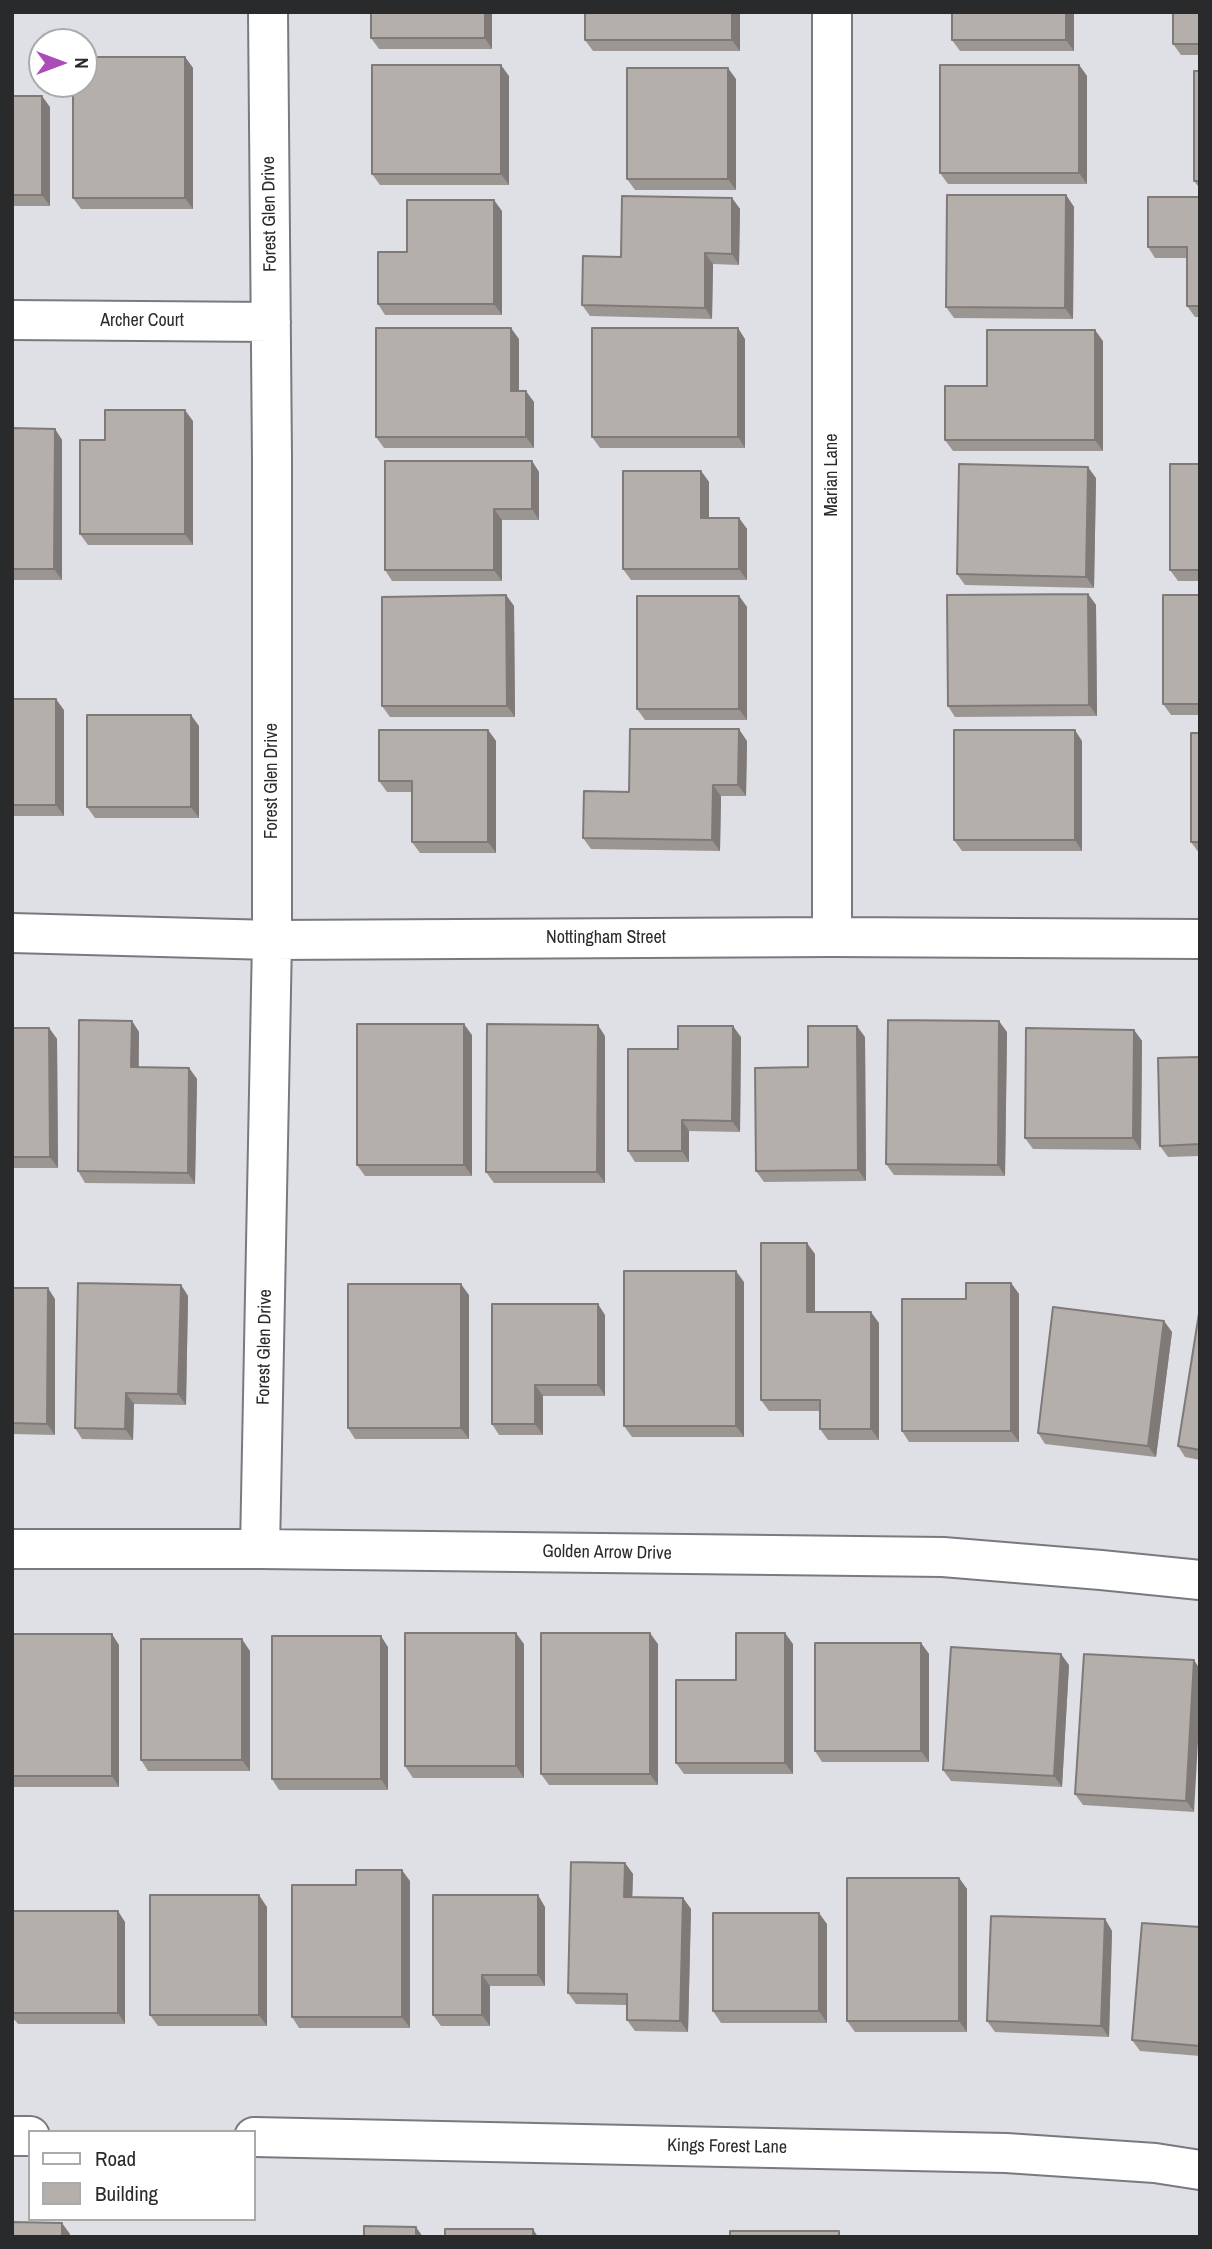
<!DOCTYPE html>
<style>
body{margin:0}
#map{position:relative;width:1212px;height:2249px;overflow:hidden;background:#dee0e6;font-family:"Archivo Narrow",sans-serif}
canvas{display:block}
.frame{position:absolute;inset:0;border:14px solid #292a2c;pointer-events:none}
.legend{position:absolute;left:28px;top:2130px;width:228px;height:91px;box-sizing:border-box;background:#fff;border:2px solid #a9aaab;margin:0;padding:9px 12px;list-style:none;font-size:21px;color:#292a2c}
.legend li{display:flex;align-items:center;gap:14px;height:35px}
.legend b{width:35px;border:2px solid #a9aaab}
.north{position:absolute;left:28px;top:28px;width:70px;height:70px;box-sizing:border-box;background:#fff;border:2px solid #a9aaab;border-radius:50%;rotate:90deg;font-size:19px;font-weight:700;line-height:28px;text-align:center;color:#292a2c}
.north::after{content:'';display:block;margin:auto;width:24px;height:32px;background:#aa4db6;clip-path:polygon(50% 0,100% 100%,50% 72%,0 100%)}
</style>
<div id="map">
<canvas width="1212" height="2249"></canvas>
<div class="frame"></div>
<ul class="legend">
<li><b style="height:9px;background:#fff"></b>Road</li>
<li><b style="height:19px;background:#b5afab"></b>Building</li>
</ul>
<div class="north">N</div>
</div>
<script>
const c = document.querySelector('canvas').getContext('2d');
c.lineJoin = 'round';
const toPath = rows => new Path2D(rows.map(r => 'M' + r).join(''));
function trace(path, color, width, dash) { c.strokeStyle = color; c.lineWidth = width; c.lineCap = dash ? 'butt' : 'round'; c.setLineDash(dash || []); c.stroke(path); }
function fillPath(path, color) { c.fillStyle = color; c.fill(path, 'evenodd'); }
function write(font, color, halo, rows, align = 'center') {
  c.font = font + ' "Archivo Narrow",sans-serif'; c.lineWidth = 5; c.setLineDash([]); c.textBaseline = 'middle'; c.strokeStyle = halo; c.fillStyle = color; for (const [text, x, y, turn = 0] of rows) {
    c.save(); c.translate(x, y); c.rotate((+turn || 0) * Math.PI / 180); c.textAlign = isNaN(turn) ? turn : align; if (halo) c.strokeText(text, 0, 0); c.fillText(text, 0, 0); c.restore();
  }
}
const minor = toPath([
 [832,12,832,937],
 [12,320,271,322],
 [12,933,272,940,832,937,1200,939],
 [12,1549,260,1549,943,1557,1101,1570,1200,1580],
 [260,1549,272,940,272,459,268,12],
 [12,2136,30,2136],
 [254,2137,1006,2153,1155,2163,1200,2170]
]);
trace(minor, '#787a7f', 42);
trace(minor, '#fff', 38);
fillPath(toPath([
 [492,12,492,49,379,49,371,38],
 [740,12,740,51,593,51,585,40],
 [1074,12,1074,51,960,51,952,40],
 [1200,12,1200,55,1181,55,1173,44],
 [185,57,193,68,193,209,81,209,73,198],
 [1079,65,1087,76,1087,184,948,184,940,173],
 [1200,71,1200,189,1194,181],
 [509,76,509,185,380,185,372,174],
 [736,79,736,190,635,190,627,179],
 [12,96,50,107,50,206,12,206],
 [1066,195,1074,207,1073,319,954,318,946,307],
 [1200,197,1200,317,1195,317,1187,306,1187,258,1155,258,1148,247],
 [732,198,740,209,739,265,713,264,712,319,590,316,582,305,621,257],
 [502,211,502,315,385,315,378,304],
 [519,339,519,391,534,402,534,448,384,448,376,437],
 [745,339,745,448,600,448,592,437],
 [1103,341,1103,451,953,451,945,440,987,386],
 [193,421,193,545,88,545,80,534,105,440],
 [12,428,55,429,62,440,62,580,12,580],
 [532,461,539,472,539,520,502,520,502,581,392,581,385,570],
 [1200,464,1200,581,1178,581,1170,570],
 [701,471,709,482,709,518,739,518,747,529,747,580,631,580,623,569],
 [1096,478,1094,588,965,585,957,574],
 [1088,594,1096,605,1097,716,955,717,948,706],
 [506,595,514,606,515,717,390,717,382,706],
 [1200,595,1200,715,1171,715,1163,704],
 [739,596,747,607,747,720,645,720,637,709],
 [12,699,64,710,64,816,12,816],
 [199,726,199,818,95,818,87,807],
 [488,730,496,741,496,853,420,853,412,842,412,792,387,792,379,781],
 [1200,733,1200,853,1199,853,1191,842],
 [747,741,746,796,721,796,720,851,591,849,583,838,629,792],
 [1082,741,1082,851,962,851,954,840],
 [132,1021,139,1032,139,1067,189,1068,197,1079,195,1184,85,1183,78,1171],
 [12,1028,49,1028,57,1039,58,1168,12,1168],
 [1134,1030,1142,1041,1141,1150,1033,1149,1025,1138],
 [1007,1032,1005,1176,894,1175,886,1164],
 [472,1035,472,1176,365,1176,357,1165],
 [605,1036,605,1183,494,1183,486,1172],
 [741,1037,740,1132,689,1131,689,1162,635,1162,628,1151,678,1049],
 [865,1037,866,1181,764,1182,756,1171,808,1067],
 [1200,1057,1200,1156,1168,1157,1160,1146],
 [815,1254,815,1312,879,1323,879,1440,828,1440,820,1429,820,1411,769,1411,761,1400],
 [744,1282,744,1437,632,1437,624,1426],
 [1011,1283,1019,1294,1019,1442,909,1442,902,1431,966,1299],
 [181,1285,188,1296,186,1405,134,1404,133,1440,82,1439,75,1428],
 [12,1288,55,1299,55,1435,12,1434],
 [469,1295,469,1439,355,1439,348,1428],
 [1200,1307,1200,1460,1185,1457,1178,1446],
 [605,1315,605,1396,543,1396,543,1435,499,1435,492,1424],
 [1164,1321,1172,1332,1156,1457,1045,1444,1038,1433],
 [12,1634,119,1645,119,1787,12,1787],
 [921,1643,929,1654,929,1762,822,1762,815,1751],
 [524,1644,524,1778,413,1778,405,1766],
 [658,1644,658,1785,549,1785,541,1774],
 [793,1644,793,1774,684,1774,676,1763,736,1680],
 [388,1647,388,1790,279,1790,272,1779],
 [250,1651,250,1771,148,1771,141,1760],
 [1084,1654,1194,1812,1083,1805,1075,1794],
 [1069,1665,1062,1787,951,1781,943,1770],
 [625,1863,633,1874,632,1897,683,1898,691,1909,688,2032,635,2031,627,2020,627,2005,576,2004,568,1993],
 [959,1878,967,1889,967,2032,855,2032,847,2021],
 [410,1881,410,2028,299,2028,292,2017],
 [267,1907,267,2026,158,2026,150,2015],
 [545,1907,545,1986,490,1986,490,2026,441,2026,433,2015],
 [12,1911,125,1922,125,2024,18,2024,12,2017],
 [1105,1919,1112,1931,1109,2037,995,2032,987,2021],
 [827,1924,827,2023,721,2023,713,2011],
 [1200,1927,1200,2056,1140,2051,1132,2040]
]), '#9c9693');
fillPath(toPath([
 [485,12,492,12,492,49,485,38],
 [732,12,740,12,740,51,732,40],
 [1066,12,1074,12,1074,51,1066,40],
 [185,57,193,68,193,209,185,198],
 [501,65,509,76,509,185,501,174],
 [1079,65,1087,76,1087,184,1079,173],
 [728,68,736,79,736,190,728,179],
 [42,96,50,107,50,206,42,195],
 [1066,195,1074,207,1073,319,1065,308],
 [732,198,740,209,739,265,732,254],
 [494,200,502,211,502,315,494,304],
 [705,253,713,264,712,319,705,308],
 [511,328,519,339,519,402,511,391],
 [738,328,745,339,745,448,738,437],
 [1095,330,1103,341,1103,451,1095,440],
 [526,391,534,402,534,448,526,437],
 [185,410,193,421,193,545,185,534],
 [55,429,62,440,62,580,54,569],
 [532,461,539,472,539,520,532,509],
 [1088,467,1096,478,1094,588,1086,577],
 [701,471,709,482,709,529,701,518],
 [494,509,502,520,502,581,494,570],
 [739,518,747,529,747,580,739,569],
 [1088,594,1096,605,1097,716,1089,705],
 [506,595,514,606,515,717,507,706],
 [739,596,747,607,747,720,739,709],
 [56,699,64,710,64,816,56,805],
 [191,715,199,726,199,818,191,807],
 [739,729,747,741,746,796,738,785],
 [488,730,496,741,496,853,488,842],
 [1075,730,1082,741,1082,851,1075,840],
 [713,785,721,796,720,851,712,840],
 [132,1021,139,1032,138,1078,131,1067],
 [999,1021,1007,1032,1005,1176,998,1165],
 [464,1024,472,1035,472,1176,464,1165],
 [598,1025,605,1036,605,1183,597,1172],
 [733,1026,741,1037,740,1132,732,1121],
 [857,1026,865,1037,866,1181,858,1170],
 [49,1028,57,1039,58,1168,50,1157],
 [1134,1030,1142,1041,1141,1150,1133,1138],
 [189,1068,197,1079,195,1184,188,1173],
 [682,1120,689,1131,689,1162,682,1151],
 [807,1243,815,1254,815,1323,807,1312],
 [736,1271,744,1282,744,1437,736,1426],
 [1011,1283,1019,1294,1019,1442,1011,1431],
 [461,1284,469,1295,469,1439,461,1428],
 [181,1285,188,1296,186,1405,178,1394],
 [48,1288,55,1299,55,1435,47,1424],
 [598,1304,605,1315,605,1396,598,1385],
 [871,1312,879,1323,879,1440,871,1429],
 [1164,1321,1172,1332,1156,1457,1148,1446],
 [535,1385,543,1396,543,1435,535,1424],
 [126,1393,134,1404,133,1440,125,1429],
 [516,1633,524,1644,524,1778,516,1766],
 [650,1633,658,1644,658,1785,650,1774],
 [785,1633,793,1644,793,1774,785,1763],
 [112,1634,119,1645,119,1787,112,1776],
 [381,1636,388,1647,388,1790,381,1779],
 [242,1639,250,1651,250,1771,242,1760],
 [921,1643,929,1654,929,1762,921,1751],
 [1061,1654,1069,1665,1062,1787,1054,1776],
 [1194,1660,1200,1669,1200,1706,1194,1812,1186,1801],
 [625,1863,633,1874,632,1908,624,1897],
 [402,1870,410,1881,410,2028,402,2017],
 [959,1878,967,1889,967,2032,959,2021],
 [259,1895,267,1907,267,2026,259,2015],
 [538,1895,545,1907,545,1986,538,1975],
 [683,1898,691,1909,688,2032,680,2021],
 [118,1911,125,1922,125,2024,118,2013],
 [819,1913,827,1924,827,2023,819,2011],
 [1105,1919,1112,1931,1109,2037,1101,2026],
 [482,1975,490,1986,490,2026,482,2015],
 [62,2223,70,2234,70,2237,62,2237],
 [416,2227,423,2237,416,2237],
 [533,2229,538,2237,533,2237]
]), '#7f7a78');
const building = toPath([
 [371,12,485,12,485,38,371,38,371,12],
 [585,12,732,12,732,40,585,40,585,12],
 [952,12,1066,12,1066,40,952,40,952,12],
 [1173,12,1200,12,1200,44,1173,44,1173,12],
 [84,57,185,57,185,198,73,198,73,84,84,84,84,57],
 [372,65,501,65,501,174,372,174,372,65],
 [940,65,1079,65,1079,173,940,173,940,65],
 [627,68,728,68,728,179,627,179,627,68],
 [1194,71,1200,71,1200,181,1194,181,1194,71],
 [12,96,42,96,42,195,12,195,12,96],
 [947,195,1066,195,1065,308,946,307,947,195],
 [622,196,732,198,732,254,705,253,705,308,582,305,583,256,621,257,622,196],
 [1148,197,1200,197,1200,306,1187,306,1187,247,1148,247,1148,197],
 [407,200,494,200,494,304,378,304,378,252,407,252,407,200],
 [376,328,511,328,511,391,526,391,526,437,376,437,376,328],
 [592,328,738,328,738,437,592,437,592,328],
 [987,330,1095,330,1095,440,945,440,945,386,987,386,987,330],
 [105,410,185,410,185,534,80,534,80,440,105,440,105,410],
 [12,428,55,429,54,569,12,569,12,428],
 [385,461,532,461,532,509,494,509,494,570,385,570,385,461],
 [959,464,1088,467,1086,577,957,574,959,464],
 [1170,464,1200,464,1200,570,1170,570,1170,464],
 [623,471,701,471,701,518,739,518,739,569,623,569,623,471],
 [1088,594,1089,705,948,706,947,595,1088,594],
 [506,595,507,706,382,706,382,597,506,595],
 [1163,595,1200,595,1200,704,1163,704,1163,595],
 [637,596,739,596,739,709,637,709,637,596],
 [12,699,56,699,56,805,12,805,12,699],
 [87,715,191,715,191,807,87,807,87,715],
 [630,729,739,729,738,785,713,785,712,840,583,838,584,791,629,792,630,729],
 [379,730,488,730,488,842,412,842,412,781,379,781,379,730],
 [954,730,1075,730,1075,840,954,840,954,730],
 [1191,733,1200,733,1200,842,1191,842,1191,733],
 [79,1020,132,1021,131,1067,189,1068,188,1173,78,1171,79,1020],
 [888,1020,999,1021,998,1165,886,1164,888,1020],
 [357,1024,464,1024,464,1165,357,1165,357,1024],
 [487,1024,598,1025,597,1172,486,1172,487,1024],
 [678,1026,733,1026,732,1121,682,1120,682,1151,628,1151,628,1049,678,1049,678,1026],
 [808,1026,857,1026,858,1170,756,1171,755,1068,808,1067,808,1026],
 [12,1028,49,1028,50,1157,12,1157,12,1028],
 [1026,1028,1134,1030,1133,1138,1025,1138,1026,1028],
 [1200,1057,1200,1144,1160,1146,1158,1058,1200,1057],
 [761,1243,807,1243,807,1312,871,1312,871,1429,820,1429,820,1400,761,1400,761,1243],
 [624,1271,736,1271,736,1426,624,1426,624,1271],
 [78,1283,181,1285,178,1394,126,1393,125,1429,75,1428,78,1283],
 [966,1283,1011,1283,1011,1431,902,1431,902,1299,966,1299,966,1283],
 [348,1284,461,1284,461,1428,348,1428,348,1284],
 [12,1288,48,1288,47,1424,12,1423,12,1288],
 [492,1304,598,1304,598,1385,535,1385,535,1424,492,1424,492,1304],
 [1053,1307,1164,1321,1148,1446,1038,1433,1053,1307],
 [1200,1307,1200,1450,1178,1446,1200,1307],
 [405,1633,516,1633,516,1766,405,1766,405,1633],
 [541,1633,650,1633,650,1774,541,1774,541,1633],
 [736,1633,785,1633,785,1763,676,1763,676,1680,736,1680,736,1633],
 [12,1634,112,1634,112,1776,12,1776,12,1634],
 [272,1636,381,1636,381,1779,272,1779,272,1636],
 [141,1639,242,1639,242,1760,141,1760,141,1639],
 [815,1643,921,1643,921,1751,815,1751,815,1643],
 [951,1647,1061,1654,1054,1776,943,1770,951,1647],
 [1084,1654,1194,1660,1186,1801,1075,1794,1084,1654],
 [571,1862,625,1863,624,1897,683,1898,680,2021,627,2020,627,1994,568,1993,571,1862],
 [356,1870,402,1870,402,2017,292,2017,292,1885,356,1885,356,1870],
 [847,1878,959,1878,959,2021,847,2021,847,1878],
 [150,1895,259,1895,259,2015,150,2015,150,1895],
 [433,1895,538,1895,538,1975,482,1975,482,2015,433,2015,433,1895],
 [12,1911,118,1911,118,2013,12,2013,12,1911],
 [713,1913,819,1913,819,2011,713,2011,713,1913],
 [991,1916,1105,1919,1101,2026,987,2021,991,1916],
 [1142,1923,1200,1927,1200,2046,1132,2040,1142,1923],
 [12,2222,62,2223,62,2237,12,2237,12,2222],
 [364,2226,416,2227,416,2237,364,2237,364,2226],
 [445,2229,533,2229,533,2237,445,2237,445,2229],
 [730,2231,839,2231,839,2237,730,2237,730,2231]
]);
fillPath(building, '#b5afab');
trace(building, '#7f7a78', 2);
write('18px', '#292a2c', '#fff', [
 ["Forest Glen Drive",270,214,-91],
 ["Archer Court",142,321],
 ["Marian Lane",832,475,-90],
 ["Forest Glen Drive",272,781,-90],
 ["Nottingham Street",606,938],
 ["Forest Glen Drive",265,1347,-89],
 ["Golden Arrow Drive",607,1553,1],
 ["Kings Forest Lane",727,2147,1]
]);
</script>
